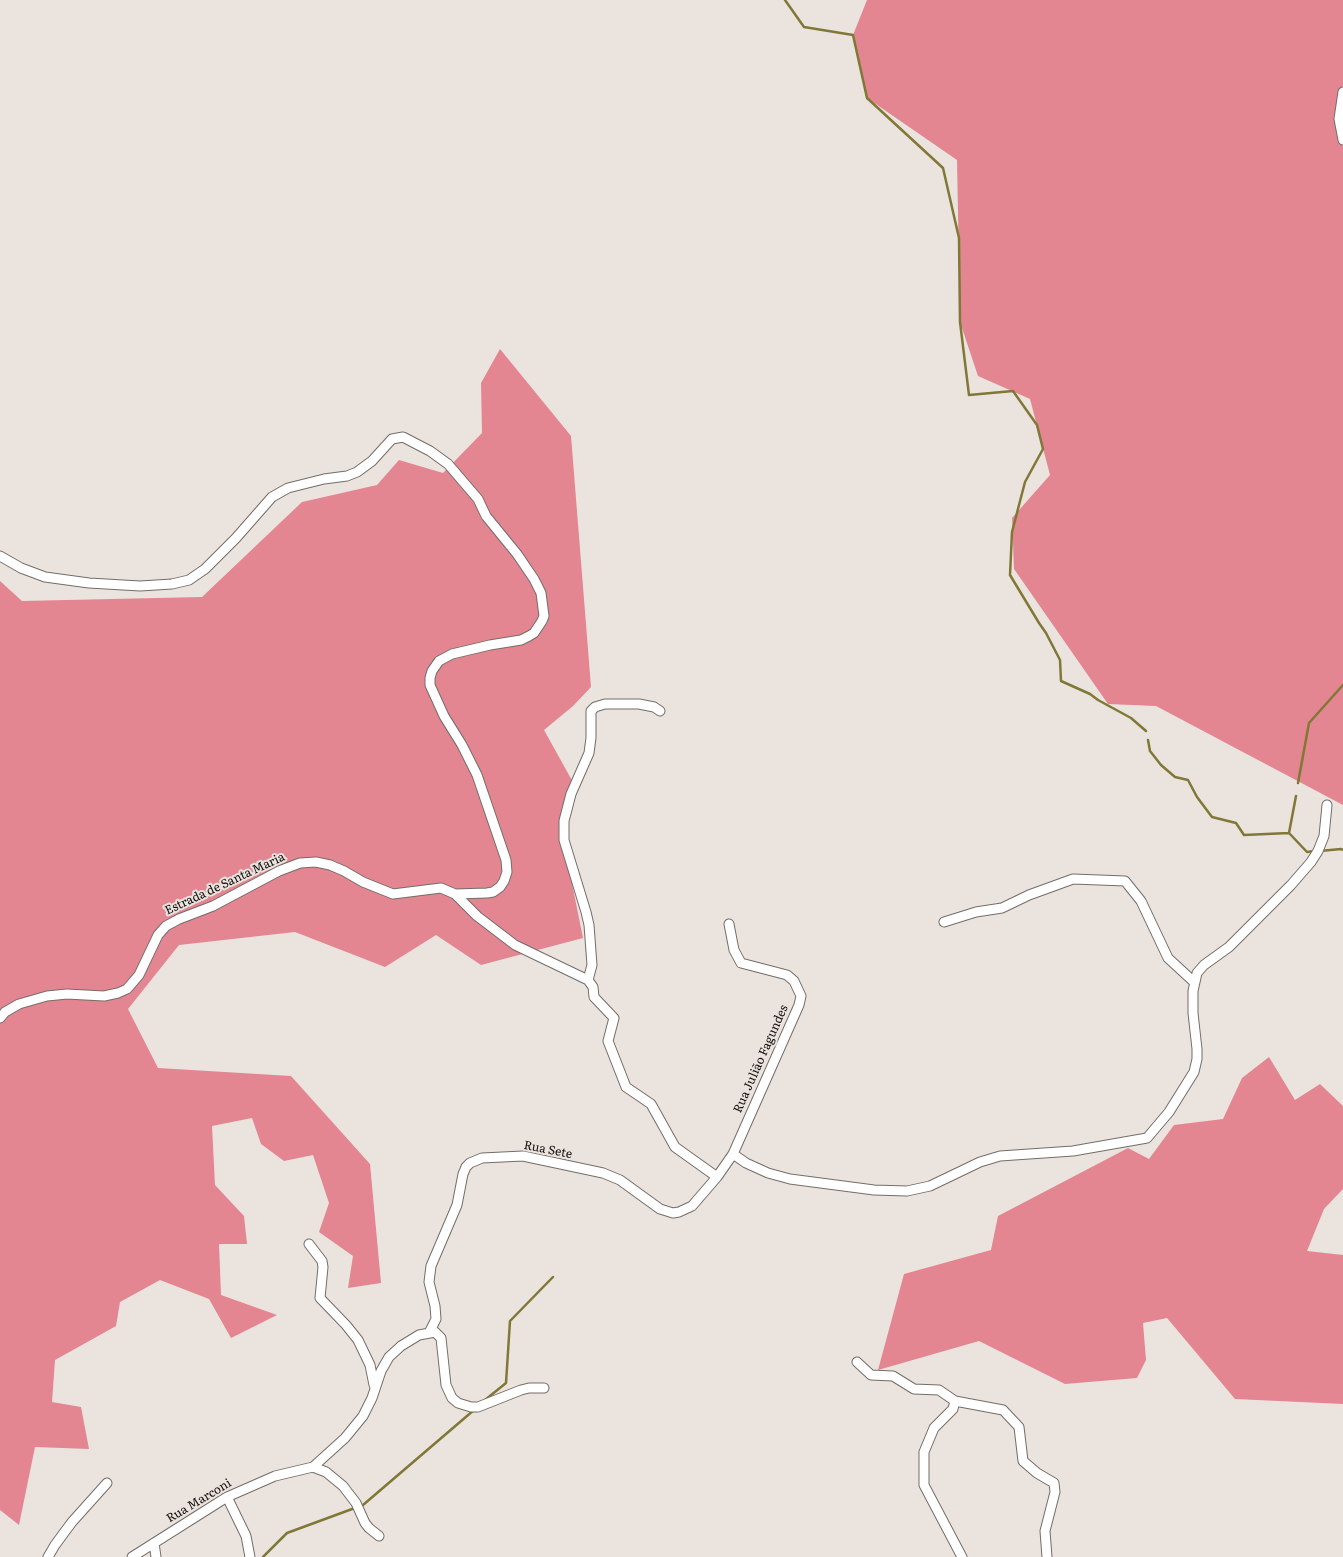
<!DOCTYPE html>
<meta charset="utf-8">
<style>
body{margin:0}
canvas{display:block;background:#ebe3de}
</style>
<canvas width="1343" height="1557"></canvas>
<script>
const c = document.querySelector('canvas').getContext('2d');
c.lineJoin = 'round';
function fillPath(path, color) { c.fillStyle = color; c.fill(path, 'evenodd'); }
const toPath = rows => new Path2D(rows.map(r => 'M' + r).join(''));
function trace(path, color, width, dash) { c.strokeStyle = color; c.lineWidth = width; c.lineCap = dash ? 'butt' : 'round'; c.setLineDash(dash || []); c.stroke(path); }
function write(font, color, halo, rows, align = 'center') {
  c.font = font + ' Literata,serif'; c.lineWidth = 4; c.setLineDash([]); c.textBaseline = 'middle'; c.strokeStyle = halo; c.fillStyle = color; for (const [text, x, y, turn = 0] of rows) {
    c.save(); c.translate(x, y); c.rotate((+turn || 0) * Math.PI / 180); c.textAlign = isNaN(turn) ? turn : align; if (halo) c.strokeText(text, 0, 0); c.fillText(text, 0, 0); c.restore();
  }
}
fillPath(toPath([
 [867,0,1343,0,1343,805,1156,706,1108,704,1014,569,1012,518,1050,475,1030,399,978,376,960,322,957,160,867,98,853,35],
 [500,349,571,436,591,687,573,706,544,730,574,784,559,819,583,938,481,965,436,935,385,967,295,932,179,945,128,1009,158,1068,291,1076,370,1164,381,1283,348,1288,353,1256,319,1232,329,1203,313,1155,284,1161,261,1144,252,1118,212,1126,215,1185,244,1216,247,1244,219,1244,221,1295,277,1315,231,1338,209,1299,160,1280,120,1302,116,1326,55,1360,52,1402,81,1407,89,1449,35,1447,19,1525,0,1510,0,581,22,601,202,597,302,502,377,485,399,460,443,473,482,433,481,383],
 [1269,1057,1295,1100,1320,1084,1343,1106,1343,1189,1324,1209,1307,1251,1343,1255,1343,1404,1235,1399,1167,1318,1143,1323,1146,1360,1137,1378,1065,1384,979,1341,878,1370,904,1274,991,1250,998,1216,1128,1148,1149,1159,1174,1125,1223,1119,1242,1078]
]), '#e48691');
trace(toPath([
 [785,0,804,27,853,35,867,98,943,168,959,238,960,322,969,395,1013,391,1037,425,1043,449,1025,482,1012,532,1010,575,1039,623,1046,633,1060,660,1061,681,1090,694,1098,700,1131,718,1146,731],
 [1148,740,1150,751,1161,765,1175,777,1188,780,1197,797,1212,817,1236,823,1244,835,1289,833,1307,852,1315,851],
 [1298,783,1309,723,1343,685],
 [1289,833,1296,796],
 [1320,851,1341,849,1343,850],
 [485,1400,506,1383,510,1321,553,1277],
 [263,1557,287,1533,363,1505,474,1410]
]), '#807836', 2.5);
const street = toPath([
 [1343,92,1339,119,1343,140],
 [0,556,21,568,45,577,89,583,140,586,172,584,189,580,205,569,236,538,272,497,288,488,324,479,347,476,357,472,372,461,392,439,403,437,430,451,448,464,478,499,486,516,517,554,534,579,541,593,544,616,542,621,534,633,529,636,521,640,490,645,452,654,439,661,432,671,430,678,430,685,444,716,462,745,477,775,506,860,507,872,504,881,500,887,493,892,487,893,455,894,441,888,393,894,363,882,344,871,330,865,316,862,300,863,279,871,213,906,179,919,166,926,158,935,139,975,127,989,118,993,104,996,67,994,47,996,19,1004,5,1012,0,1018],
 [455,894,477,916,515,945,588,980],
 [944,922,976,912,1002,908,1029,895,1073,879,1125,881,1141,901,1168,958,1194,982],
 [588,980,592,965,589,925,586,912,564,840,564,821,571,794,589,753,591,738,591,711,595,707,605,704,639,704,654,707,660,711],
 [588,980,593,987,594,997,614,1018,608,1041,626,1087,651,1104,675,1147,717,1177],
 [733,1154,746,1163,768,1173,790,1179,874,1190,907,1191,930,1186,980,1162,1000,1156,1073,1151,1147,1138,1169,1112,1194,1072,1197,1059,1197,1049,1193,1013,1193,991,1197,973,1204,965,1229,947,1291,885,1311,862,1318,851,1324,836,1327,805],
 [309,1244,322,1261,323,1267,320,1298,346,1325,358,1340,370,1365,374,1385],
 [429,1333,436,1319,435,1306,429,1282,431,1266,457,1205,463,1174,466,1167,470,1163,482,1158,523,1156,603,1173,620,1180,660,1209,673,1213,679,1212,692,1206,717,1177,733,1154,799,1005,801,996,794,981,787,975,741,963,734,950,729,924],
 [857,1362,871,1375,893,1376,914,1389,939,1390,955,1401,1003,1410,1019,1427,1023,1461,1037,1473,1054,1483,1055,1492,1045,1531,1047,1557],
 [955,1401,953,1409,934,1428,924,1452,924,1485,962,1557],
 [313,1467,326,1472,343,1486,356,1503,365,1523,369,1528,379,1536],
 [227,1497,246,1536,250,1557],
 [154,1543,156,1557],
 [48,1557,55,1545,72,1522,107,1483],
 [132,1557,227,1497,275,1476,313,1467,345,1438,363,1416,372,1398,381,1371,389,1357,401,1346,419,1335,435,1332,441,1338,446,1385,452,1398,458,1403,471,1407,478,1407,521,1390,529,1388,544,1388]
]);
trace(street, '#746d68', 11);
trace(street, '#fff', 9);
write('12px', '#13100e', '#ebe3de', [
 ["Estrada de Santa Maria",225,884,-25],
 ["Rua Julião Fagundes",761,1059,-66],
 ["Rua Sete",548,1150,11],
 ["Rua Marconi",199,1501,-31]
]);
</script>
